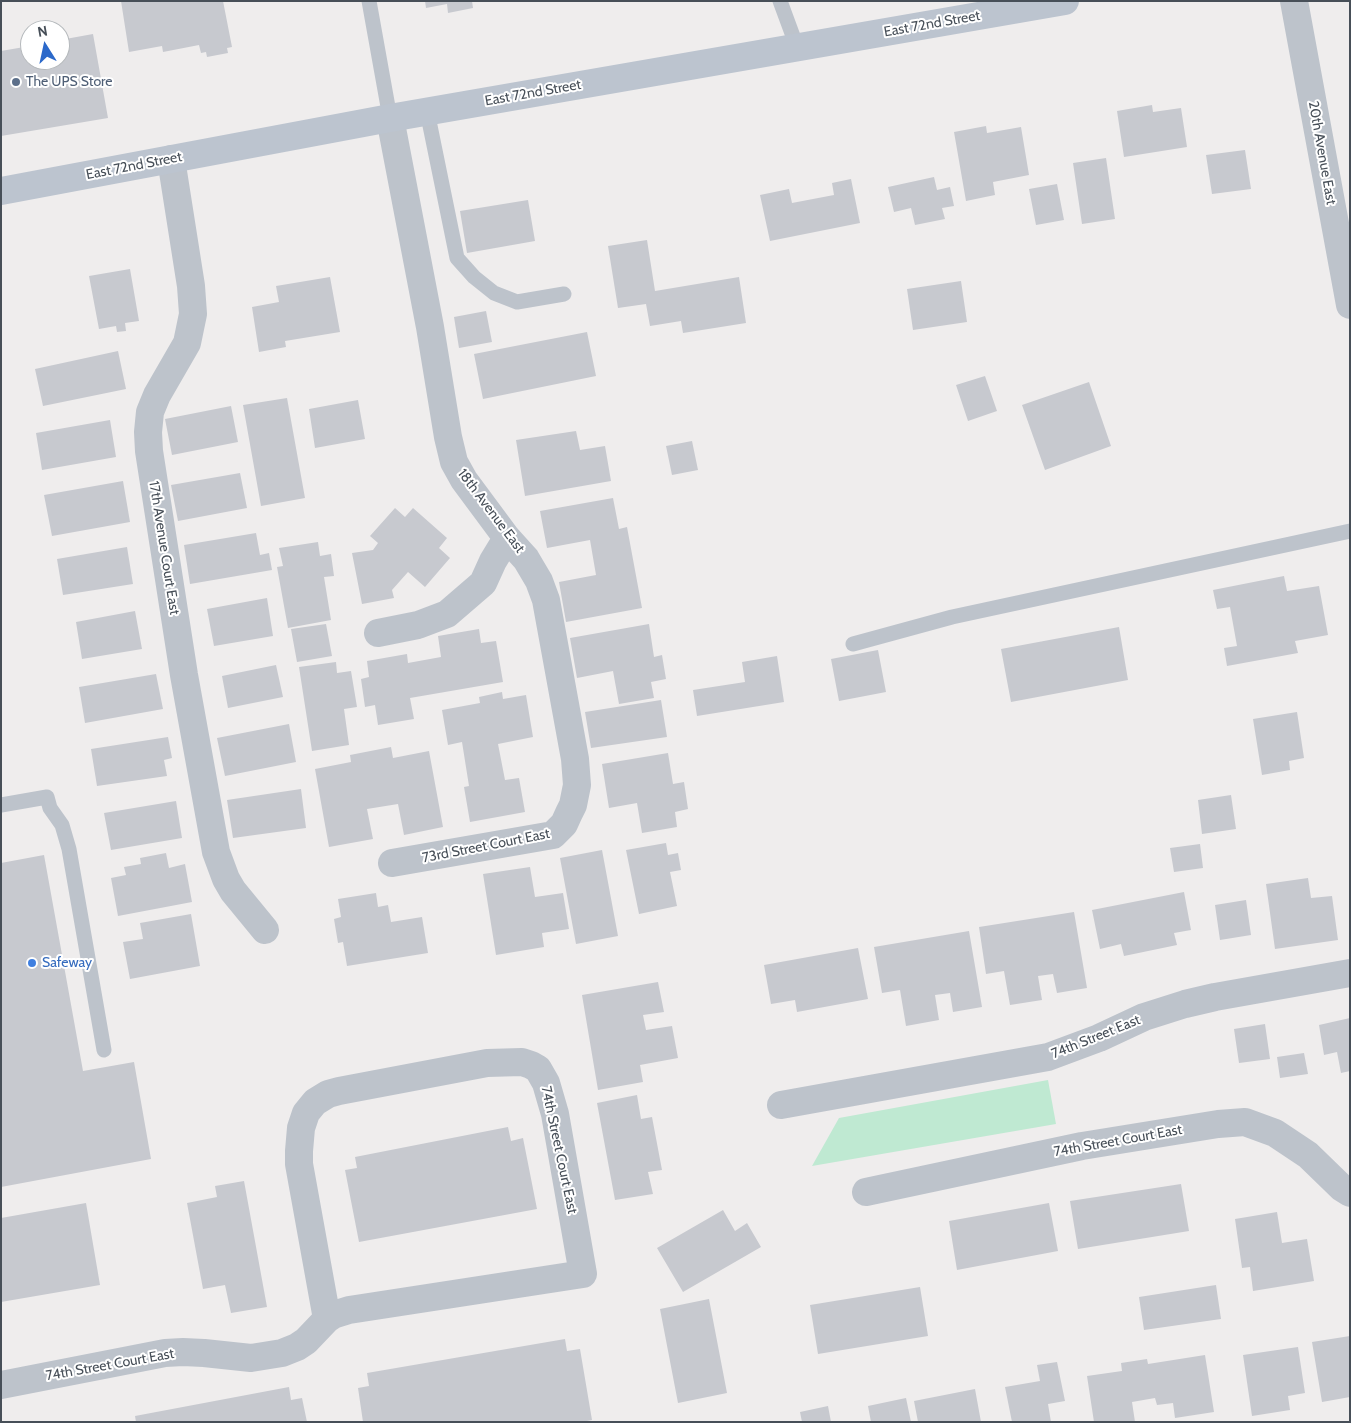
<!DOCTYPE html>
<style>
body{margin:0}
#map{position:relative;width:1351px;height:1423px;overflow:hidden;background:#efeded;font-family:Cabin,sans-serif}
canvas{display:block}
.frame{position:absolute;inset:0;border:2px solid #474f58;pointer-events:none}
.north{position:absolute;left:20px;top:20px;width:50px;height:50px;box-sizing:border-box;background:#fff;border:1px solid #b5b9bc;border-radius:50%;rotate:350deg;font-size:14px;font-weight:700;line-height:20px;text-align:center;color:#474f58}
.north::after{content:'';display:block;margin:auto;width:18px;height:22px;background:#2c69ca;clip-path:polygon(50% 0,100% 100%,50% 72%,0 100%)}
</style>
<div id="map">
<canvas width="1351" height="1423"></canvas>
<div class="frame"></div>
<div class="north">N</div>
</div>
<script>
const c = document.querySelector('canvas').getContext('2d');
c.lineJoin = 'round';
function fillPath(path, color) { c.fillStyle = color; c.fill(path, 'evenodd'); }
const toPath = rows => new Path2D(rows.map(r => 'M' + r).join(''));
function trace(path, color, width, dash) { c.strokeStyle = color; c.lineWidth = width; c.lineCap = dash ? 'butt' : 'round'; c.setLineDash(dash || []); c.stroke(path); }
function write(font, color, halo, rows, align = 'center') {
  c.font = font + ' Cabin,sans-serif'; c.lineWidth = 4; c.setLineDash([]); c.textBaseline = 'middle'; c.strokeStyle = halo; c.fillStyle = color; for (const [text, x, y, turn = 0] of rows) {
    c.save(); c.translate(x, y); c.rotate((+turn || 0) * Math.PI / 180); c.textAlign = isNaN(turn) ? turn : align; if (halo) c.strokeText(text, 0, 0); c.fillText(text, 0, 0); c.restore();
  }
}
fillPath(toPath([
 [1048,1080,1056,1124,812,1166,839,1118]
]), '#bfe9d2');
fillPath(toPath([
 [121,1,223,1,232,47,227,48,228,53,207,57,206,52,201,53,199,45,163,52,162,46,129,52],
 [425,1,472,1,473,8,448,13,447,4,426,8],
 [93,34,108,118,1,136,1,51,30,46,30,60,60,60,60,40],
 [1152,105,1153,112,1181,108,1187,147,1124,157,1117,111],
 [986,126,987,133,1021,127,1029,175,993,182,995,195,966,201,954,132],
 [1245,150,1251,189,1212,194,1206,155],
 [1106,158,1115,219,1082,224,1073,163],
 [934,177,937,190,950,187,954,206,942,208,945,219,915,225,911,208,894,212,888,187],
 [851,179,860,223,770,241,760,195,789,189,792,203,834,195,832,183],
 [1057,184,1064,220,1036,225,1029,189],
 [528,200,535,241,467,253,460,211],
 [647,240,655,291,739,277,746,323,683,333,681,321,650,326,646,304,618,308,608,246],
 [130,269,139,321,125,323,126,331,117,332,116,326,99,329,89,276],
 [330,277,340,332,285,341,286,347,259,352,252,307,279,302,276,286],
 [961,281,967,322,913,330,907,289],
 [486,311,492,342,459,348,454,317],
 [587,332,596,376,483,399,474,354],
 [118,351,126,389,43,406,35,369],
 [985,376,997,411,968,421,956,385],
 [1089,382,1111,446,1045,470,1022,405],
 [287,398,305,498,261,506,243,405],
 [358,400,365,439,315,448,309,409],
 [231,406,238,442,172,455,165,419],
 [110,420,116,457,42,470,36,433],
 [576,431,580,450,605,446,611,481,525,496,516,440],
 [692,441,698,470,672,475,666,446],
 [240,473,247,508,178,521,171,485],
 [123,481,130,522,52,536,44,495],
 [613,498,619,529,627,527,642,608,566,622,559,582,596,575,590,540,547,548,540,511],
 [395,508,405,517,413,508,447,538,439,548,450,558,425,587,408,572,392,590,394,598,362,604,352,553,373,550,378,543,370,536],
 [256,533,260,555,269,553,272,570,190,584,184,545],
 [318,542,320,556,331,554,334,576,324,577,331,620,288,628,277,567,283,566,279,548],
 [127,547,133,584,63,595,57,559],
 [1284,576,1287,591,1319,586,1328,635,1295,641,1298,653,1227,666,1224,648,1237,646,1230,607,1217,609,1213,590],
 [267,598,273,636,214,646,207,609],
 [135,611,142,649,82,659,76,622],
 [326,624,332,656,297,662,291,629],
 [649,624,654,657,662,655,666,679,651,682,654,698,619,704,613,671,577,678,570,638],
 [1119,627,1128,680,1011,702,1001,649],
 [479,629,481,643,496,641,503,682,410,698,414,719,378,725,375,705,365,707,361,679,369,677,367,661,407,654,408,663,441,657,438,636],
 [878,650,886,692,839,701,831,659],
 [777,656,784,702,697,716,693,690,745,682,742,662],
 [336,662,337,673,351,671,357,707,344,709,349,745,312,751,299,667],
 [276,665,283,697,228,708,222,676],
 [156,674,163,709,85,723,79,687],
 [502,692,503,699,526,695,533,737,498,744,505,780,519,778,525,812,470,822,464,787,469,786,462,742,448,745,442,710,480,703,479,697],
 [661,700,667,737,591,748,585,712],
 [1297,712,1304,758,1289,761,1290,770,1262,775,1253,719],
 [289,724,296,762,225,776,217,738],
 [168,737,172,758,164,760,167,776,97,786,91,749],
 [391,747,393,758,429,751,443,827,404,835,398,804,367,809,373,839,329,847,315,769,351,762,350,755],
 [668,753,673,784,684,782,688,809,675,812,677,827,642,833,637,803,609,808,602,764],
 [301,789,306,828,233,838,227,800],
 [1231,795,1236,829,1202,834,1198,800],
 [176,801,182,838,111,850,104,813],
 [666,843,668,855,678,853,681,870,670,872,677,906,639,914,626,850],
 [1200,844,1203,868,1174,872,1170,848],
 [602,850,618,936,576,944,560,858],
 [166,853,169,868,185,864,192,902,118,916,111,878,126,875,124,867,141,864,140,858],
 [44,855,83,1071,134,1062,151,1159,1,1187,1,863],
 [530,867,535,897,563,893,569,929,542,933,544,947,496,955,483,874],
 [1308,878,1311,898,1332,896,1338,940,1275,949,1266,884],
 [1184,892,1191,930,1174,933,1177,945,1124,956,1121,944,1100,949,1092,910],
 [376,893,378,907,388,905,391,922,422,917,428,953,347,966,343,942,338,943,334,919,341,917,338,899],
 [1246,900,1251,935,1220,940,1215,905],
 [1074,912,1087,988,1057,993,1053,974,1038,976,1042,1000,1010,1005,1004,971,986,974,979,927],
 [191,914,200,966,130,979,123,942,143,939,140,923],
 [969,931,982,1007,953,1012,950,993,935,995,939,1020,906,1026,900,990,882,993,874,947],
 [858,948,868,999,797,1012,795,1000,771,1004,764,965],
 [658,982,664,1012,643,1015,646,1030,672,1026,678,1058,640,1065,643,1082,598,1090,582,995],
 [1350,1018,1350,1071,1341,1073,1337,1052,1324,1055,1319,1025],
 [1265,1024,1270,1059,1239,1063,1234,1029],
 [1304,1053,1308,1074,1280,1078,1277,1057],
 [637,1095,641,1119,652,1117,662,1170,648,1172,653,1194,615,1200,597,1103],
 [508,1127,511,1141,523,1138,537,1209,359,1242,345,1170,357,1168,355,1157],
 [244,1181,267,1307,231,1313,225,1285,203,1289,187,1203,217,1197,215,1186],
 [1181,1184,1189,1231,1078,1249,1070,1201],
 [86,1203,100,1285,1,1302,1,1218],
 [1049,1203,1058,1251,957,1270,949,1221],
 [723,1210,735,1231,747,1223,761,1247,683,1292,657,1248],
 [1277,1212,1282,1243,1307,1239,1314,1281,1253,1291,1250,1267,1242,1268,1235,1219],
 [1216,1285,1221,1319,1144,1330,1139,1297],
 [920,1287,928,1336,818,1354,810,1305],
 [709,1299,727,1393,678,1403,660,1309],
 [1350,1336,1350,1397,1322,1402,1312,1342],
 [565,1339,567,1351,580,1349,592,1420,582,1422,363,1422,358,1388,369,1386,367,1373],
 [1298,1347,1305,1393,1288,1396,1290,1410,1252,1416,1243,1355],
 [1205,1355,1214,1412,1175,1418,1173,1403,1157,1405,1155,1398,1132,1402,1135,1422,1094,1422,1087,1376,1122,1371,1121,1363,1147,1359,1148,1364],
 [1057,1362,1065,1401,1048,1404,1051,1422,1012,1422,1005,1387,1040,1381,1037,1365],
 [289,1387,291,1400,302,1398,307,1422,136,1422,135,1416],
 [975,1389,981,1422,918,1422,914,1401],
 [906,1398,911,1422,871,1422,868,1406],
 [828,1406,831,1422,802,1422,800,1412]
]), '#c7c9cf');
trace(toPath([
 [369,1,390,118],
 [780,1,797,47],
 [427,111,457,258,474,277,494,293,517,302,564,294],
 [853,644,952,617,1350,531],
 [1,805,47,797,50,808,62,825,69,849,104,1050]
]), '#bdc3cb', 15);
trace(toPath([
 [1294,1,1350,305],
 [390,118,430,327,448,437,454,462,464,480,507,538,526,559,539,581,546,600,575,759,577,785,573,805,569,813,564,824,553,835,392,863],
 [171,159,191,286,193,314,187,343,157,395,150,412,148,432,149,451,184,675,216,852,226,879,233,891,265,930],
 [378,633,418,625,447,614,483,583,493,561,507,538],
 [781,1105,1048,1057,1099,1038,1144,1017,1185,1004,1215,997,1350,973],
 [866,1192,1082,1146,1218,1124,1245,1122,1275,1133,1308,1155,1342,1188,1350,1193],
 [1,1385,165,1353,183,1352,204,1353,251,1358,282,1353,297,1347,306,1341,327,1319,333,1315,349,1310,583,1274,555,1114,546,1083,538,1069,531,1065,522,1062,487,1063,339,1091,328,1094,315,1102,306,1113,301,1128,299,1151,299,1164,327,1319]
]), '#bdc3cb', 28);
trace(toPath([
 [1,191,390,118,1065,1]
]), '#bcc4cf', 28);
for (const [x, y, r, color] of [
 [16,82,5,"#5c6f8a"],
 [32,963,5,"#3f7fe0"]
]) { const dot = new Path2D(); dot.arc(x, y, r, 0, 2 * Math.PI); c.fillStyle = color; c.fill(dot); trace(dot, '#fff', 2); }
write('14px', '#474f58', '#fff', [
 ["East 72nd Street",932,24,-10],
 ["East 72nd Street",533,93,-10],
 ["20th Avenue East",1322,153,80],
 ["East 72nd Street",134,166,-11],
 ["18th Avenue East",491,511,53],
 ["17th Avenue Court East",164,548,81],
 ["73rd Street Court East",486,846,-11],
 ["74th Street East",1096,1037,-22],
 ["74th Street Court East",1118,1141,-10],
 ["74th Street Court East",559,1150,78],
 ["74th Street Court East",110,1365,-10]
]);
write('14px', '#4e5e75', '#fff', [
 ["The UPS Store",26,82]
], 'left');
write('14px', '#366cbe', '#fff', [
 ["Safeway",42,963]
], 'left');
</script>
